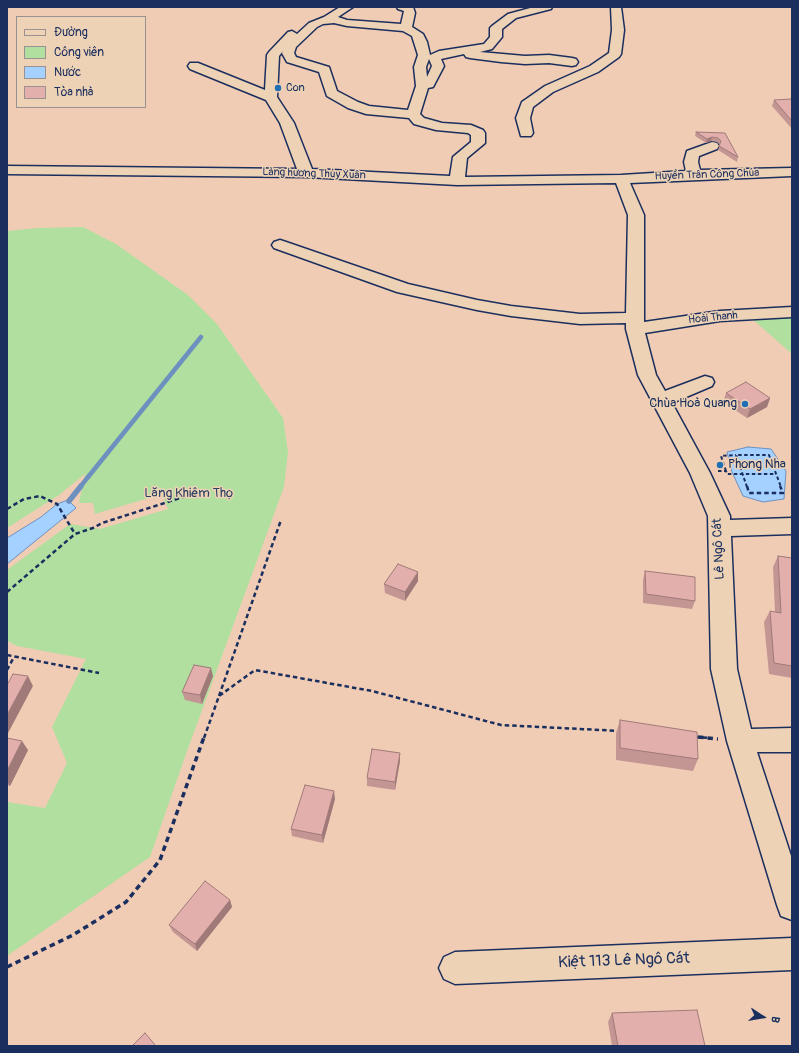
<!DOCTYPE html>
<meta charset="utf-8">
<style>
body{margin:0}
#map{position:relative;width:799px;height:1053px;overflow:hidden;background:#f1ccb5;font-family:Pangolin,sans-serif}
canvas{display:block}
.frame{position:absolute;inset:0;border:8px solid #1b2f5e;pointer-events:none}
.legend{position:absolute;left:16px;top:16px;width:130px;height:92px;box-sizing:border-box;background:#eed2b5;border:1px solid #9a9192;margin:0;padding:5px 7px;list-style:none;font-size:12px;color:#1b2f5e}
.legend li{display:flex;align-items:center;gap:8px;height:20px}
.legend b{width:20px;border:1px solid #9a9192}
.north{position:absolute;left:743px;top:997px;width:40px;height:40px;-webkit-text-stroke:3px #eed2b5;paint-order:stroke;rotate:102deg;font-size:11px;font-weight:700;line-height:16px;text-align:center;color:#1b2f5e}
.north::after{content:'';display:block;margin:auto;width:14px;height:18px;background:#1b2f5e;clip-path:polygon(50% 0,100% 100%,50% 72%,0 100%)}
</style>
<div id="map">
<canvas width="799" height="1053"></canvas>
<div class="frame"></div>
<ul class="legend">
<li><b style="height:5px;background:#eed2b5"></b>Đường</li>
<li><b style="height:11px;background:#b0df9f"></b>Công viên</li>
<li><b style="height:11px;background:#a4d1ff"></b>Nước</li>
<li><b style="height:11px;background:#e3afac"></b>Tòa nhà</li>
</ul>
<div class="north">B</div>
</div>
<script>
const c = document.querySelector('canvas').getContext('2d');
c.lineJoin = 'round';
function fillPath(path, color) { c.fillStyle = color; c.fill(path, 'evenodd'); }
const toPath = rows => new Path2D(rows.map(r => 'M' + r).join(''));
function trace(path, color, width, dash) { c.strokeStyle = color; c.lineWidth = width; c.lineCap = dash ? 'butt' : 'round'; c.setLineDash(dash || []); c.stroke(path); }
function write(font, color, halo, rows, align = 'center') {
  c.font = font + ' Pangolin,sans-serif'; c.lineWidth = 3; c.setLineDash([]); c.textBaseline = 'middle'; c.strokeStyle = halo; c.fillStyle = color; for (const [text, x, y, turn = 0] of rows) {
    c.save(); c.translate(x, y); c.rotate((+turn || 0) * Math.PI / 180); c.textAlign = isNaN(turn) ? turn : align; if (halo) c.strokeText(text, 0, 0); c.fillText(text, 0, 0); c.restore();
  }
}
fillPath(toPath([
 [83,227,116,244,188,295,217,324,283,418,288,452,284,487,186,754,150,857,7,956,7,802,45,808,67,763,52,727,86,659,17,646,7,641,7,570,70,524,100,529,168,509,162,494,95,514,93,503,79,503,85,474,59,495,7,528,7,231,38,228],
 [792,315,792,354,751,318]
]), '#b0df9f');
const water = toPath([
 [748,447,771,449,786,471,784,499,763,502,743,496,732,472,727,452,748,447],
 [68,500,76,508,7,564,7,538,41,517,57,504,68,500]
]);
fillPath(water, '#a4d1ff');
trace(water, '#6d90bf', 1);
trace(toPath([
 [80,487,201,337]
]), '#6d90bf', 4.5);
trace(toPath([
 [69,501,81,486]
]), '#6d90bf', 5.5);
const minor = toPath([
 [340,7,353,7,338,17,347,20,401,24,404,11,398,9,397,7,413,7,415,13,412,27,423,34,427,42,430,55,439,51,484,44,490,37,490,28,492,26,508,14,534,7,552,7,551,9,516,18,502,29,502,37,492,49,480,52,525,56,549,55,572,58,576,59,578,62,576,65,572,66,549,63,525,64,501,62,470,58,466,57,464,54,441,59,444,66,433,87,428,88,420,114,424,118,442,123,471,125,483,130,485,133,485,143,467,158,465,177,621,175,686,171,684,162,687,151,712,142,717,143,719,146,717,149,699,156,698,162,700,170,792,168,792,176,630,183,644,215,644,322,720,311,792,307,792,317,720,321,645,333,656,375,665,391,705,376,712,378,714,382,712,386,672,403,710,473,730,516,730,520,792,518,792,534,731,536,737,669,751,729,792,728,792,752,757,752,792,859,792,920,781,916,777,905,727,741,711,669,708,516,690,473,638,375,626,329,626,323,580,324,511,316,477,310,397,292,274,248,272,245,274,242,280,240,286,242,408,284,477,300,511,306,580,314,626,313,628,215,616,183,457,185,306,177,7,174,7,166,297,169,280,123,266,100,190,69,188,66,190,63,198,63,265,90,267,55,269,52,288,32,292,31,297,34,309,23,324,17,340,7],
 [334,23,347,26,403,31,412,36,418,55,414,67,416,86,408,110,369,106,358,102,337,91,329,67,296,57,294,53,296,47,317,27,323,24,334,23],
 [283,51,282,53,287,62,319,72,327,96,348,108,366,114,409,118,414,124,436,130,468,133,471,135,471,142,453,157,450,176,312,169,294,123,277,97,279,56,283,51],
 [429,59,432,66,427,77,426,67,429,59],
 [611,7,621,7,624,30,621,54,619,57,598,72,553,92,533,107,530,118,533,133,531,136,521,136,516,118,522,102,545,86,590,66,609,53,612,30,611,7],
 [792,938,792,970,455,984,444,979,439,968,444,957,455,952,792,938]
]);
trace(minor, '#1b2f5e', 3);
trace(toPath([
 [718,471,726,471,727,474,776,474],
 [726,471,721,456,736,455],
 [747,487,736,455,769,455,781,487]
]), '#1b2f5e', 2, [3.5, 2.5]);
trace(toPath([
 [747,486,749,493,783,493,780,486],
 [7,509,24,499,40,496,57,504,75,534],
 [7,592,75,534,93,528,102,523,199,492],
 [7,655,99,673],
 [7,670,14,657],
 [219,696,281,520],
 [695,737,710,738],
 [204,738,219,696,255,670,372,691,501,725,620,731]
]), '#1b2f5e', 2.5, [4.5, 3]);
trace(toPath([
 [698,737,718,739],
 [7,967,73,935,126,902,160,860,204,737]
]), '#1b2f5e', 3.5, [5.5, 4]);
fillPath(minor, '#eed2b5');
fillPath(toPath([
 [774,100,792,101,792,129,772,106],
 [696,132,725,133,738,157,737,162,718,150,720,145,717,142,711,141,706,143,695,136],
 [726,393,770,398,767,407,747,418,723,402],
 [778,556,792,558,792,678,769,674,764,622,770,611,775,612,773,567],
 [645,571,695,601,692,609,643,603,643,580],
 [418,581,405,601,385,593,384,584],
 [213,676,202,704,185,700,182,692],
 [620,720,698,759,693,771,616,760,616,733],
 [7,738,28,750,10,786,7,785],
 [400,761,395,790,367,786,367,778],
 [335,799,323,843,292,836,291,829],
 [230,900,232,907,197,951,173,932,169,925],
 [612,1013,705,1046,612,1046,608,1022]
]), '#c39694');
fillPath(toPath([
 [712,137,711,141,706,143,707,139],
 [770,398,767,407,747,418,750,409],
 [418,572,418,581,405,601,405,592],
 [211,668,213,676,202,704,200,695],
 [28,676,33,686,7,735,7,715],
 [22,741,28,750,10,786,7,781,7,771],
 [400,753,400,761,395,790,395,782],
 [334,791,335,799,323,843,322,835],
 [230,900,232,907,197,951,195,944]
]), '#9f7a78');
const building = toPath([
 [791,99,792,101,792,121,774,100,791,99],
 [696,132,725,133,738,157,719,146,721,141,718,138,712,137,707,139,696,132],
 [746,382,770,398,750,409,726,393,746,382],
 [778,556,792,558,792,666,774,663,770,611,781,613,778,556],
 [398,564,418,572,405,592,384,584,398,564],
 [645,571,695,577,695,601,646,594,645,571],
 [194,665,211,668,200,695,182,692,194,665],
 [13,674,28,676,7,715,7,685,13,674],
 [620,720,697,732,698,759,620,748,620,720],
 [7,738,22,741,7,771,7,738],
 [372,749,400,753,395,782,367,778,372,749],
 [305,785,334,791,322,835,291,829,305,785],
 [205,881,230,900,195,944,169,925,205,881],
 [697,1010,705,1046,618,1046,612,1013,697,1010],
 [145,1033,156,1046,132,1046,145,1033]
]);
fillPath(building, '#e3afac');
trace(building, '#9f7a78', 1);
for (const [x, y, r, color] of [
 [278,88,4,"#1f6fb2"],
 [745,404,4,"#1f6fb2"],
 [720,465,4,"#1f6fb2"]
]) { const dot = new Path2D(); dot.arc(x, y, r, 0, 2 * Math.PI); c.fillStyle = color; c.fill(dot); trace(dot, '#eed2b5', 1.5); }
write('11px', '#1b2f5e', '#eed2b5', [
 ["Con",286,88]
], 'left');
write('11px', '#1b2f5e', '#eed2b5', [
 ["Làng hương Thủy Xuân",314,174,2],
 ["Huyền Trân Công Chúa",707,175,-2],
 ["Hoài Thanh",713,318,-6]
]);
write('13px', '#1b2f5e', '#eed2b5', [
 ["Chùa Hoà Quang",737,404],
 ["Phong Nha",728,465,"left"]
], 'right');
write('13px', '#2a4164', '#eed2b5', [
 ["Lăng Khiêm Thọ",189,494]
]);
write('13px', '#1b2f5e', '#eed2b5', [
 ["Lê Ngô Cát",719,549,-93]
]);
write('16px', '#1b2f5e', '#eed2b5', [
 ["Kiệt 113 Lê Ngô Cát",624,961,-2]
]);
</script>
